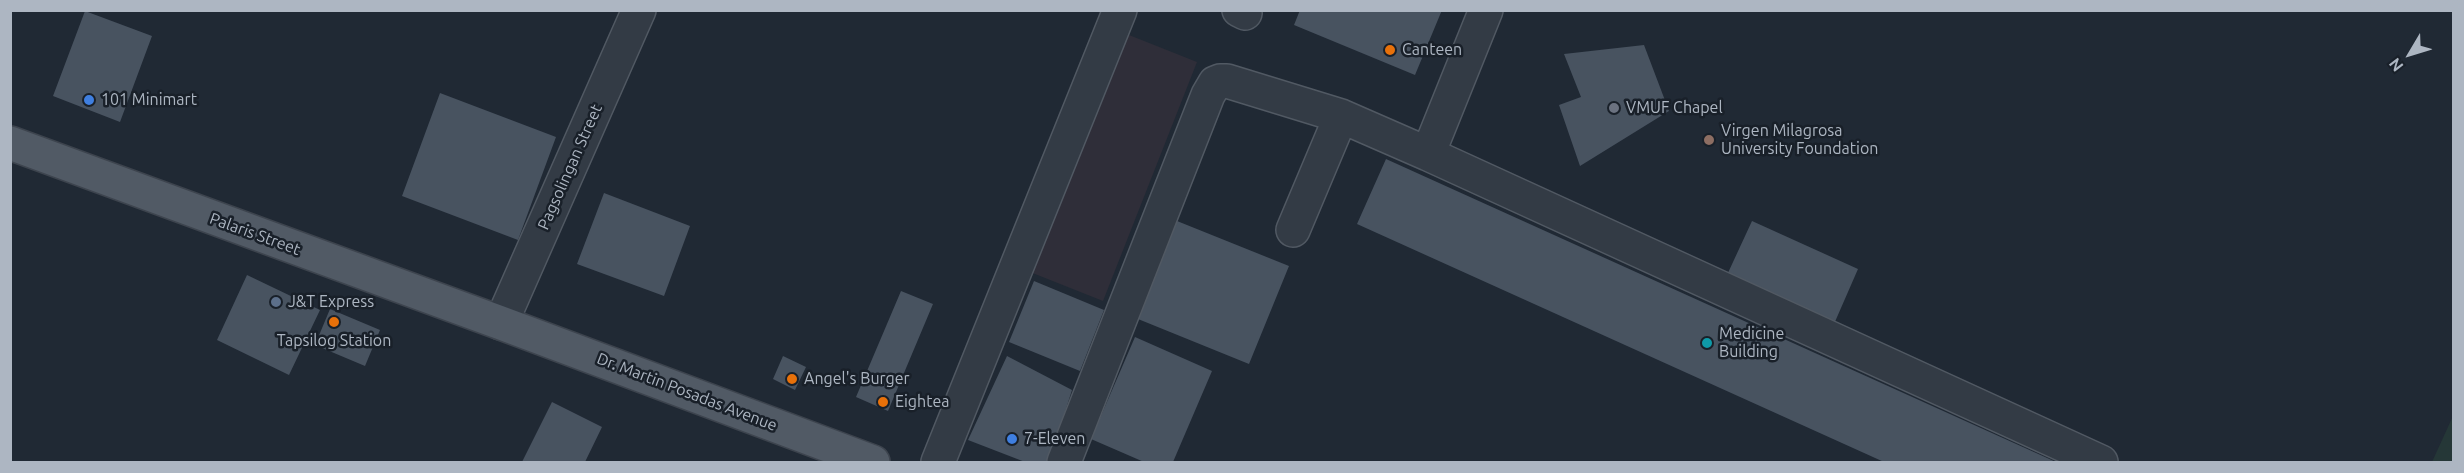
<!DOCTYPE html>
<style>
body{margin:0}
#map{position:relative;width:2464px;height:473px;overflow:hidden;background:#202934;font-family:Ubuntu,sans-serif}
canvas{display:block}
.frame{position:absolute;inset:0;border:12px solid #adb6c2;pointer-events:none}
.north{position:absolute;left:2380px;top:24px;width:60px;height:60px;-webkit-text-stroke:4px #192029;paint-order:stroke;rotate:232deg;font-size:16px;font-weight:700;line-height:24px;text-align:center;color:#adb6c2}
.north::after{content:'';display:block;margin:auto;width:21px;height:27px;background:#adb6c2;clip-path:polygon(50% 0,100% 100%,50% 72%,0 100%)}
</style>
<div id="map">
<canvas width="2464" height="473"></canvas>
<div class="frame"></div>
<div class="north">N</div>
</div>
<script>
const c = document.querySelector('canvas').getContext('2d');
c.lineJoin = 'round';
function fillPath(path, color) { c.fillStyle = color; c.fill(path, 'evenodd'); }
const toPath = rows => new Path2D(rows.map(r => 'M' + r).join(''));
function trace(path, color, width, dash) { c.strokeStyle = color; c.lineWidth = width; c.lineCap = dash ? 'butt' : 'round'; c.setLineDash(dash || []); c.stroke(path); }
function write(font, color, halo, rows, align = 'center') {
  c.font = font + ' Ubuntu,sans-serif'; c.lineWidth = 5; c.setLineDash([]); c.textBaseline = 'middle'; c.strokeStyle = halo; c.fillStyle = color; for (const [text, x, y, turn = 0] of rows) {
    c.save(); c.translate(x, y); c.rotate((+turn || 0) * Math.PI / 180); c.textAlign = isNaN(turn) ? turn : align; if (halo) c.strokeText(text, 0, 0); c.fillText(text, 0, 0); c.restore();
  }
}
fillPath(toPath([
 [1124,33,1197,62,1103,301,1030,272]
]), '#2f2e39');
fillPath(toPath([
 [2453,416,2453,462,2432,462]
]), '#253737');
fillPath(toPath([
 [1300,10,1442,10,1415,75,1294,25],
 [85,11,152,36,120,122,53,96],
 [1644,45,1669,111,1580,166,1559,105,1581,97,1564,54],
 [440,93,556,137,518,240,402,196],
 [1386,159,2056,462,1884,462,1357,224],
 [604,193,690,226,664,296,577,264],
 [1177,221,1289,266,1249,364,1138,319],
 [1752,221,1858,269,1834,324,1727,275],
 [247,275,320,310,289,375,217,340],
 [1034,281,1104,310,1080,371,1009,342],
 [901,291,933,304,888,411,856,397],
 [330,309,380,330,365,366,315,345],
 [1135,337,1212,371,1173,462,1144,462,1091,439],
 [783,356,806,367,795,390,773,379],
 [1007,356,1072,390,1049,462,1025,462,968,440],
 [552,402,602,427,585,462,522,462]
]), '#485360');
const minor = toPath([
 [1239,10,1245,13],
 [1486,10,1428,154,2101,462],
 [1293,230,1341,116],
 [501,323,639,10],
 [938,462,1120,10],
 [1064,462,1208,95,1215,83,1220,81,1227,81,1341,116,1428,154]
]);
const major = toPath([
 [10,143,501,323,873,462]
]);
trace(minor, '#515963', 36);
trace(major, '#3d444e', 36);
trace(minor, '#333b45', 33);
trace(major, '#515a65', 33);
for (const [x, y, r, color] of [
 [1390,50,6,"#e8710a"],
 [89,100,6,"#3f7fe0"],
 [1614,108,6,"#6b7280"],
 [1709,140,6,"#8d6e63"],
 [276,302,6,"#5c6f8a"],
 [334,322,6,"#e8710a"],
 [1707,343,6,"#0f9aa8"],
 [792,379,6,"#e8710a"],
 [883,402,6,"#e8710a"],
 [1012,439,6,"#3f7fe0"]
]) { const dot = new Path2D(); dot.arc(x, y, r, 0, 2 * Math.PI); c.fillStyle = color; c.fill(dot); trace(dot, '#192029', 2); }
write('16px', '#adb6c2', '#192029', [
 ["Canteen",1402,50],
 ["101 Minimart",101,100],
 ["VMUF Chapel",1626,108],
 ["Virgen Milagrosa",1721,131],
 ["University Foundation",1721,149],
 ["J&T Express",288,302],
 ["Medicine",1719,334],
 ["Building",1719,352],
 ["Tapsilog Station",334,341,"center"],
 ["Angel's Burger",804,379],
 ["Eightea",895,402],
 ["7-Eleven",1024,439]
], 'left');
write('16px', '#adb6c2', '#192029', [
 ["Pagsolingan Street",570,167,-66],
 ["Palaris Street",255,234,20],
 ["Dr. Martin Posadas Avenue",687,392,21]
]);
</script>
